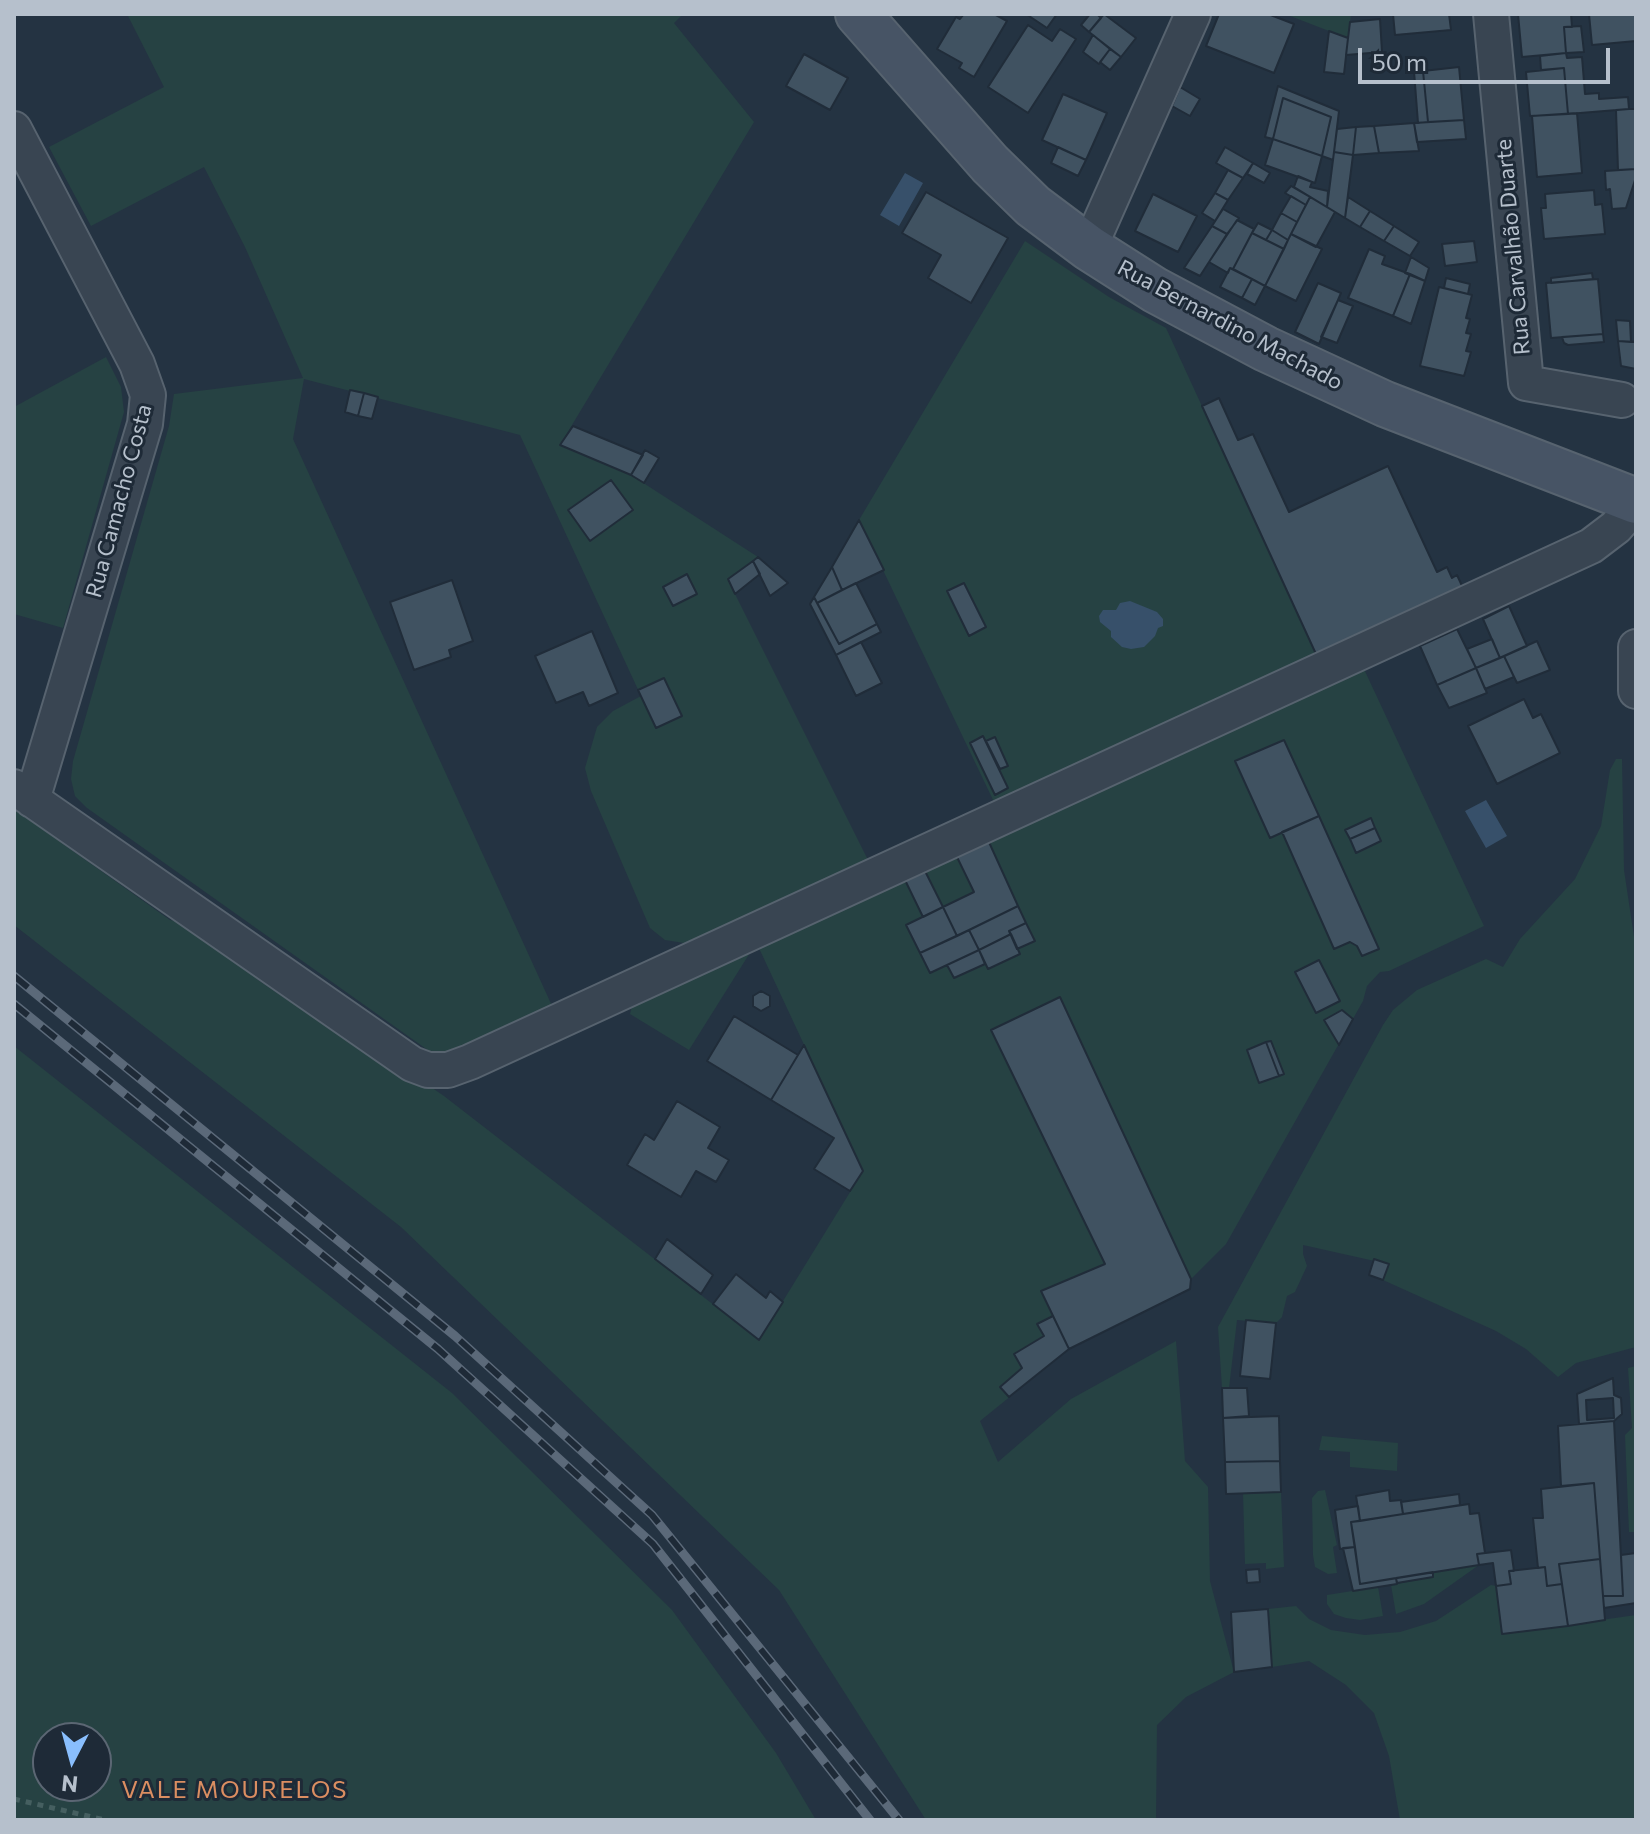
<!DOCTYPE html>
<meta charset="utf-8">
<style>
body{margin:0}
#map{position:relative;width:1650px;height:1834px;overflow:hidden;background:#243342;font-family:Commissioner,sans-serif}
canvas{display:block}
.frame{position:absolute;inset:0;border:16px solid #b6c0cc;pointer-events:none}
.north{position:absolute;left:32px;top:1722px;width:80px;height:80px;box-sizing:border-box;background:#1e2a37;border:2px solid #5b6673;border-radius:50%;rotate:186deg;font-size:22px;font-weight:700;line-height:32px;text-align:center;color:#b6c0cc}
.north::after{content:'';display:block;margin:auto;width:28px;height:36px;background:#89befd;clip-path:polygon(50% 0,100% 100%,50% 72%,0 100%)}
.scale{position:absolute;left:1358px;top:48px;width:252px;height:36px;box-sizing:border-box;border:4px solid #b6c0cc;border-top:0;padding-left:10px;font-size:24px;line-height:28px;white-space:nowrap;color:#b6c0cc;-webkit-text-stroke:6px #1e2a37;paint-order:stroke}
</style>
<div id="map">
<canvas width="1650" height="1834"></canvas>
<div class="frame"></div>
<div class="north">N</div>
<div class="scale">50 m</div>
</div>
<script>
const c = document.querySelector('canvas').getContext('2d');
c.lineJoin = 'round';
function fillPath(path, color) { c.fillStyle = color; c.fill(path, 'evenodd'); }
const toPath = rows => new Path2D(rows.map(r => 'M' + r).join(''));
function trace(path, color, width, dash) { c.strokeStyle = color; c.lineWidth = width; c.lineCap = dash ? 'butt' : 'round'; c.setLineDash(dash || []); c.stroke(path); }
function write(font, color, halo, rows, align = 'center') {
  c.font = font + ' Commissioner,sans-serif'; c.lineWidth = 6; c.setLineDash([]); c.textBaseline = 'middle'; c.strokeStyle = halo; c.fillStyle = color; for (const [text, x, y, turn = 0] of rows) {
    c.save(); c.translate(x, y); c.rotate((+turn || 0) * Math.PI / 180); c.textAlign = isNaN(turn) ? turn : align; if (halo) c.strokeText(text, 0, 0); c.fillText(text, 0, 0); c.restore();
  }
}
fillPath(toPath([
 [127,14,683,14,674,23,754,122,560,445,631,475,758,557,728,580,869,862,701,940,684,943,665,940,650,928,591,791,585,768,597,727,613,711,641,696,520,435,304,379,293,439,553,1008,439,1058,87,808,75,796,71,779,73,761,169,426,174,394,303,378,245,247,204,167,91,226,49,147,164,87],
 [1285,14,1351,14,1348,38,1329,31],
 [1025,241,1109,297,1166,328,1316,654,995,804,859,520],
 [106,357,121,387,124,412,63,628,14,614,14,407],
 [1363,667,1484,926,1389,971,1380,972,1367,986,1363,1001,1226,1244,1191,1279,1190,1289,1069,1349,980,1421,998,1462,1071,1399,1176,1341,1185,1461,1208,1487,1210,1581,1234,1672,1186,1697,1157,1725,1156,1820,926,1820,779,1590,401,1227,14,925,14,809,170,920,185,923,231,952,258,980,289,1001,290,998,373,1053,380,1063,419,1079,444,1096,759,1340,863,1171,758,946],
 [1616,759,1622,759,1624,870,1636,950,1636,1347,1576,1363,1558,1377,1526,1349,1496,1331,1383,1280,1388,1264,1303,1245,1303,1254,1307,1266,1295,1292,1287,1296,1282,1317,1276,1323,1237,1320,1229,1388,1222,1388,1218,1327,1383,1025,1393,1010,1417,990,1486,959,1503,967,1520,939,1575,879,1601,826,1610,770],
 [753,948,689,1050,630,1014,633,1003],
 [14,1046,452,1393,672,1610,776,1753,816,1820,14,1820],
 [48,1738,96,1738,96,1786,48,1786],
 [1636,1366,1636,1532,1629,1532,1625,1435,1632,1428,1628,1368],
 [1322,1436,1398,1443,1397,1471,1350,1467,1350,1452,1319,1450],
 [1325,1490,1337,1545,1333,1547,1337,1573,1328,1574,1315,1567,1313,1555,1312,1498,1318,1491],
 [1281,1492,1284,1567,1266,1569,1266,1563,1245,1564,1243,1493],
 [1479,1565,1424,1604,1396,1614,1391,1585,1433,1577,1433,1572],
 [1491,1585,1496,1586,1503,1634,1636,1615,1636,1820,1400,1820,1389,1756,1374,1713,1346,1685,1309,1661,1272,1667,1268,1609,1296,1606,1309,1619,1331,1630,1365,1635,1400,1632,1436,1621],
 [1378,1587,1383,1616,1360,1620,1346,1618,1334,1614,1327,1604,1327,1595]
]), '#264243');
fillPath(toPath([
 [905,173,923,183,899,226,880,215],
 [1130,601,1157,612,1163,619,1163,626,1158,628,1155,636,1144,647,1131,649,1122,647,1111,637,1111,631,1100,622,1099,616,1103,610,1116,610,1120,603],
 [1486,800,1507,836,1486,848,1465,811]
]), '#37506a');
const building = toPath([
 [964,14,994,14,1007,21,974,77,959,68,962,63,937,49,956,17,960,19,964,14],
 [1026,14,1057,14,1047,28,1026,14],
 [1090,14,1097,14,1101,18,1089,32,1081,25,1090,14],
 [1104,14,1136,38,1121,57,1089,32,1104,14],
 [1219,14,1268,14,1294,24,1274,73,1206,46,1219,14],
 [1393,14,1449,14,1451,30,1395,35,1393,14],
 [1518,14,1571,14,1572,27,1564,27,1566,53,1522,57,1518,14],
 [1589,14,1636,14,1636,41,1592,45,1589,14],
 [1380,19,1382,52,1346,55,1350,22,1380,19],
 [1028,25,1052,41,1060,29,1076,39,1028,113,988,87,1028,25],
 [1581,26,1584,52,1566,53,1564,27,1581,26],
 [1329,31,1348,38,1344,74,1324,72,1329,31],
 [1093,35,1110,49,1099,64,1083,52,1093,35],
 [1110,49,1121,57,1110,70,1100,62,1110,49],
 [1566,53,1567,58,1582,57,1585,94,1599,93,1599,99,1628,97,1629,109,1568,114,1564,68,1541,70,1540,56,1566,53],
 [804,54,848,78,830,110,786,86,804,54],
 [1459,67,1464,120,1428,122,1423,71,1459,67],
 [1564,68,1568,114,1530,116,1526,72,1564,68],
 [1414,71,1423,71,1428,122,1418,123,1414,71],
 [1278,86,1339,111,1333,160,1322,156,1331,117,1283,98,1273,139,1265,137,1278,86],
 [1180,87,1200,99,1190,116,1172,106,1180,87],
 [1063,94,1107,113,1086,160,1042,140,1063,94],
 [1283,98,1331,117,1322,156,1273,139,1283,98],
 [1629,109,1636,109,1636,169,1618,170,1616,110,1629,109],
 [1577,113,1582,173,1537,177,1532,116,1577,113],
 [1464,120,1466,139,1417,142,1414,123,1464,120],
 [1414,123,1419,151,1379,153,1374,126,1414,123],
 [1374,126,1379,153,1353,155,1356,127,1374,126],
 [1356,127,1353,155,1334,152,1337,129,1356,127],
 [1273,139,1322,156,1315,183,1265,165,1273,139],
 [1058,147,1086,160,1078,176,1051,163,1058,147],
 [1225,147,1253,163,1243,178,1216,163,1225,147],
 [1334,152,1353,155,1345,218,1327,207,1334,152],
 [1253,163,1270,173,1264,183,1247,174,1253,163],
 [1636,169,1636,177,1626,208,1612,209,1610,189,1606,190,1605,171,1636,169],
 [1228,170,1243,178,1228,200,1215,193,1228,170],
 [1298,176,1312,182,1310,187,1328,191,1327,207,1294,187,1298,176],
 [1291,186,1310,197,1306,205,1285,193,1291,186],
 [1594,190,1595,205,1602,204,1605,234,1544,239,1541,208,1546,208,1545,194,1594,190],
 [926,192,1008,238,971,303,928,278,941,255,902,233,926,192],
 [1215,193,1228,200,1215,221,1202,213,1215,193],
 [1153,194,1197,216,1178,252,1135,231,1153,194],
 [1291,196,1306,205,1297,222,1281,213,1291,196],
 [1310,197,1335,212,1316,247,1291,234,1310,197],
 [1348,197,1370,211,1360,227,1345,218,1348,197],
 [1223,209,1239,218,1227,234,1212,226,1223,209],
 [1370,211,1394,226,1384,241,1360,227,1370,211],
 [1281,213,1297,222,1288,240,1272,230,1281,213],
 [1237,220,1254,229,1233,269,1230,268,1228,273,1209,262,1237,220],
 [1258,223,1272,230,1266,240,1252,233,1258,223],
 [1212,226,1227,234,1200,276,1184,268,1212,226],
 [1394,226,1419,242,1410,256,1384,241,1394,226],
 [1272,230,1288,240,1284,249,1266,240,1272,230],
 [1252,233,1284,249,1265,286,1233,269,1252,233],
 [1291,234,1322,249,1296,301,1265,286,1291,234],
 [1474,241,1477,262,1445,266,1442,244,1474,241],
 [1369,249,1385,256,1382,264,1410,274,1393,316,1348,298,1369,249],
 [1411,257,1429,268,1425,281,1405,273,1411,257],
 [1230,268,1252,279,1242,298,1220,287,1230,268],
 [1592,273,1593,279,1551,283,1551,278,1592,273],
 [1410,274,1425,281,1411,324,1393,316,1410,274],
 [1446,278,1470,284,1468,294,1444,288,1446,278],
 [1252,279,1265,286,1255,305,1242,298,1252,279],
 [1598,279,1603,334,1551,338,1546,283,1598,279],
 [1318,283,1341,293,1319,344,1295,332,1318,283],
 [1439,287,1472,295,1466,318,1470,319,1466,333,1471,334,1466,351,1471,352,1464,376,1420,366,1439,287],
 [1338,300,1353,306,1337,343,1321,337,1338,300],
 [1616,320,1630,321,1631,342,1618,341,1616,320],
 [1603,334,1604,342,1568,345,1564,343,1562,337,1603,334],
 [1618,341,1636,342,1636,369,1621,366,1618,341],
 [350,390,364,393,358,416,345,412,350,390],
 [364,393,378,397,372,419,358,416,364,393],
 [1219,398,1238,440,1253,434,1289,512,1388,466,1437,572,1447,567,1452,578,1457,575,1463,588,1316,654,1202,406,1219,398],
 [573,426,643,455,631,475,560,445,573,426],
 [645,450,659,458,644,483,631,475,645,450],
 [611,480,633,510,590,541,568,510,611,480],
 [859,520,884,570,842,590,832,567,859,520],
 [758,557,788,583,770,596,753,561,758,557],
 [753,561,760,574,735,594,728,579,753,561],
 [832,567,842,590,817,603,814,597,832,567],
 [687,574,697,594,673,606,663,587,687,574],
 [452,580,473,641,449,650,451,657,414,670,390,602,452,580],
 [856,583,877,624,839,644,817,603,856,583],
 [964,583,986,627,969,636,947,591,964,583],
 [814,597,839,644,877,624,881,632,836,655,810,604,814,597],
 [1509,606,1527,646,1500,658,1483,619,1509,606],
 [1457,629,1476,668,1437,685,1420,646,1457,629],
 [592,631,618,693,589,706,583,692,556,703,535,656,592,631],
 [1492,639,1500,658,1476,668,1467,649,1492,639],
 [1537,641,1550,670,1517,683,1504,656,1537,641],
 [861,642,882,683,856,696,836,655,861,642],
 [1504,656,1514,677,1485,689,1476,668,1504,656],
 [1476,668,1487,693,1449,708,1437,685,1476,668],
 [664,678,682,716,656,728,638,690,664,678],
 [1524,699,1533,718,1541,714,1560,753,1497,784,1468,726,1524,699],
 [983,736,1008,788,995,795,970,743,983,736],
 [995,737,1008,766,1000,769,986,741,995,737],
 [1284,740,1319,816,1270,838,1235,761,1284,740],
 [1319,816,1379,949,1362,956,1357,946,1350,942,1334,949,1282,832,1319,816],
 [1371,818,1375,828,1350,839,1345,830,1371,818],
 [1375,828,1381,841,1356,853,1350,839,1375,828],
 [988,840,1018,906,957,936,943,907,974,892,956,855,988,840],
 [924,869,943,907,923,917,904,878,924,869],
 [1018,906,1026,923,1009,931,1011,934,979,950,969,930,1018,906],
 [943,907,957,936,920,953,906,925,943,907],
 [1026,923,1035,941,1017,949,1009,931,1026,923],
 [969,930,979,950,930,973,920,953,969,930],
 [1011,934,1020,954,988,969,979,950,1011,934],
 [979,950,985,964,954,978,947,965,979,950],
 [1319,960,1340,1001,1316,1013,1295,972,1319,960],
 [761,991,770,996,770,1006,761,1011,753,1006,753,996,761,991],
 [1060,997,1191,1279,1190,1289,1069,1349,1041,1291,1105,1264,991,1030,1060,997],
 [1342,1010,1353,1019,1339,1045,1324,1020,1342,1010],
 [734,1016,798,1055,771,1100,707,1061,734,1016],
 [1271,1041,1284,1074,1279,1076,1266,1042,1271,1041],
 [1266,1042,1279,1076,1259,1083,1247,1050,1266,1042],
 [804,1045,863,1171,850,1191,814,1169,834,1138,771,1100,804,1045],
 [677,1101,720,1127,708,1148,729,1160,716,1182,696,1171,681,1197,627,1165,645,1134,654,1140,677,1101],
 [667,1239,713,1275,701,1294,655,1259,667,1239],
 [1374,1259,1389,1264,1383,1280,1369,1275,1374,1259],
 [736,1274,766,1298,770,1291,783,1302,759,1340,713,1304,736,1274],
 [1053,1316,1069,1349,1009,1397,1000,1387,1022,1368,1014,1354,1044,1336,1037,1324,1053,1316],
 [1246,1320,1276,1323,1270,1379,1240,1376,1246,1320],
 [1613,1378,1614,1395,1621,1398,1622,1414,1614,1421,1579,1424,1577,1394,1613,1378],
 [1222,1388,1247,1388,1249,1416,1223,1418,1222,1388],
 [1613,1398,1614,1418,1587,1420,1586,1400,1613,1398],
 [1279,1416,1280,1461,1225,1462,1223,1418,1279,1416],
 [1614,1421,1623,1596,1603,1596,1594,1483,1561,1486,1558,1426,1614,1421],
 [1280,1461,1281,1492,1226,1494,1225,1462,1280,1461],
 [1594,1483,1600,1559,1559,1564,1562,1584,1547,1586,1545,1567,1538,1568,1533,1518,1543,1518,1541,1489,1594,1483],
 [1389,1490,1390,1501,1401,1500,1403,1514,1360,1521,1356,1496,1389,1490],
 [1459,1494,1460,1505,1403,1514,1401,1502,1459,1494],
 [1469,1504,1470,1514,1479,1513,1485,1553,1477,1554,1479,1565,1360,1584,1351,1522,1469,1504],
 [1358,1506,1360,1521,1351,1522,1355,1547,1340,1549,1335,1510,1358,1506],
 [1355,1547,1360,1584,1396,1578,1397,1584,1353,1591,1343,1548,1355,1547],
 [1511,1550,1514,1571,1509,1571,1511,1584,1496,1586,1493,1563,1479,1565,1477,1554,1511,1550],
 [1636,1553,1636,1603,1604,1608,1603,1596,1623,1596,1621,1555,1636,1553],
 [1600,1559,1605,1620,1568,1626,1559,1564,1600,1559],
 [1545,1567,1547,1586,1562,1584,1568,1626,1502,1634,1496,1586,1511,1584,1509,1571,1545,1567],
 [1259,1569,1260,1582,1247,1583,1246,1570,1259,1569],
 [1433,1572,1433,1577,1397,1583,1396,1578,1433,1572],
 [1268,1609,1272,1667,1234,1672,1231,1612,1268,1609]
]);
fillPath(building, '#405261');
trace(building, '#202c39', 2);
const street = toPath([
 [1491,14,1526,383,1622,400],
 [14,129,137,364,148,395,145,424,32,800],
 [1089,248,1193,14],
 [1636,647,1636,691],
 [14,787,412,1064,428,1070,448,1070,470,1062,1591,546,1616,527,1636,504]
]);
const secondary = toPath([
 [858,14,990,164,1033,206,1089,248,1155,290,1266,349,1385,404,1636,501]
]);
trace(street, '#57636f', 38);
trace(secondary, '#57636f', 48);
trace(toPath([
 [14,1799,105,1820]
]), '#455f60', 5, [6, 6]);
trace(street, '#394552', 34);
trace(secondary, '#475465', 44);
const rail = toPath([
 [14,976,455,1336,652,1515,899,1820],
 [14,1004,438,1349,653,1544,870,1820]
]);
trace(rail, '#5b6979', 9);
trace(rail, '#1e2a37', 6, [18]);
write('22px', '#b6c0cc', '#1e2a37', [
 ["Rua Carvalhão Duarte",1513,247,-95],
 ["Rua Bernardino Machado",1230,325,28],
 ["Rua Camacho Costa",119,501,-75]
]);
c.letterSpacing = '2px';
write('24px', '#db8e61', '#1e2a37', [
 ["VALE MOURELOS",235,1790]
]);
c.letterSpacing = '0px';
</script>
